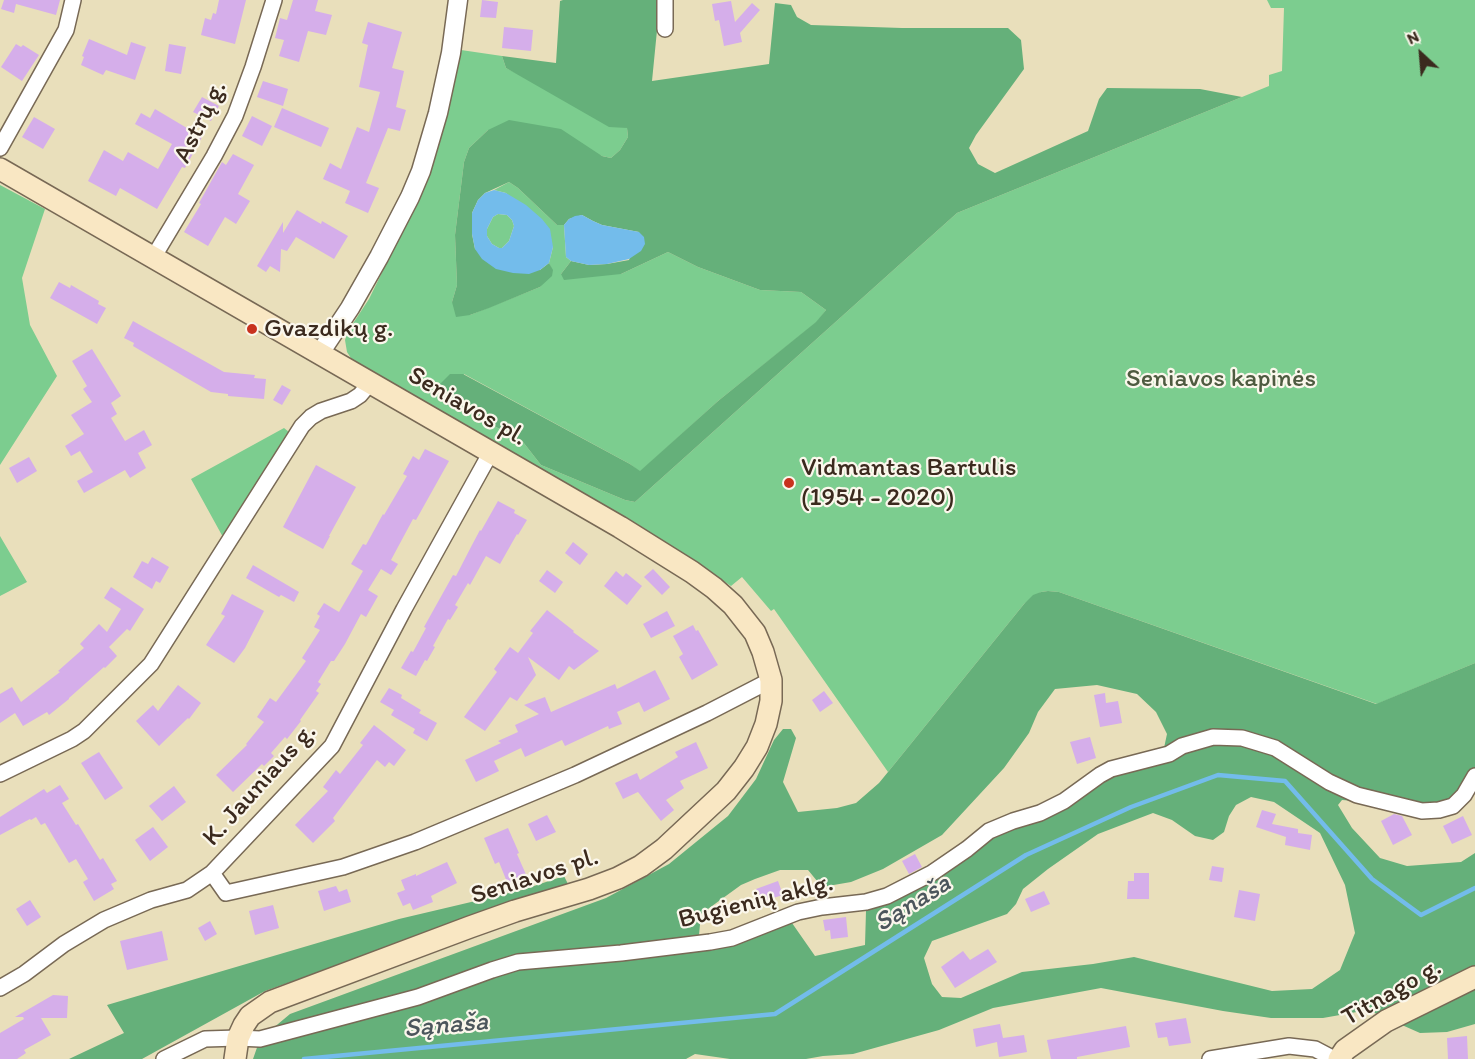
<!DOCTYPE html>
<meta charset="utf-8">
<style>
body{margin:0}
#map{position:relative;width:1475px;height:1059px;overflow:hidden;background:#e9dfbb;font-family:Itim,sans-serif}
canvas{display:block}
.north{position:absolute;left:1391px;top:24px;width:60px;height:60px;-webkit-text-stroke:4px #fbf7ec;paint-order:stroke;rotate:334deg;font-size:16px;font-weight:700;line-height:24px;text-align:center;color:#3b2a1e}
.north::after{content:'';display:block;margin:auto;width:21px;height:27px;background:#3b2a1e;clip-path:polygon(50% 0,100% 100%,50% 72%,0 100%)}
</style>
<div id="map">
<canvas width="1475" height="1059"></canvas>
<div class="north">N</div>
</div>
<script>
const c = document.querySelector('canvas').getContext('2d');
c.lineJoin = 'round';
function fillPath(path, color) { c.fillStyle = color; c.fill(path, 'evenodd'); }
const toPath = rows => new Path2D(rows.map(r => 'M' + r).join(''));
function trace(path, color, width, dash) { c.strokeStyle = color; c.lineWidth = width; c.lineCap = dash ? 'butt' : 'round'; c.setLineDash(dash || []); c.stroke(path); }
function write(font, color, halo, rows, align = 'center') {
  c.font = font + ' Itim,sans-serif'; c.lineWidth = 4.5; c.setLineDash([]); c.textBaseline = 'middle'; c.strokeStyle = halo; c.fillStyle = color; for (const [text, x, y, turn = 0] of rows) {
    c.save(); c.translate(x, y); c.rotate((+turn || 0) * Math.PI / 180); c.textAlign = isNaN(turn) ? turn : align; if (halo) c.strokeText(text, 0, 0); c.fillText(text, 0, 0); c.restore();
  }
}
fillPath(toPath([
 [1267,0,1475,0,1475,663,1377,704,1059,592,1048,591,1041,592,1024,604,888,772,774,609,771,611,742,577,731,586,666,543,354,363,347,352,345,340,348,331,369,299,417,201,461,50,502,56,506,68,627,128,628,137,620,150,611,158,488,130,469,148,464,162,455,235,457,285,452,302,470,315,540,287,552,270,549,263,553,247,506,193,494,190,509,182,518,188,557,225,564,225,566,257,571,261,561,274,621,274,668,252,698,267,760,290,801,292,826,310,817,322,718,401,640,472,630,464,464,374,457,411,473,414,523,442,541,465,625,500,635,502,957,213,1269,86,1269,75,1282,71,1284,8,1271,8],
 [0,185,45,209,22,278,30,325,57,376,0,465],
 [498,214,507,215,512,220,514,226,509,241,502,248,499,248,492,244,487,236,487,229,493,217],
 [284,428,289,432,224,539,191,479],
 [0,536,27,582,0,596]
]), '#7ccd8f');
fillPath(toPath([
 [563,0,660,0,652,81,769,64,775,3,791,5,797,17,811,25,902,28,1008,28,1021,40,1024,69,976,135,969,148,978,164,995,173,1088,131,1099,99,1107,88,1200,89,1242,97,957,213,635,502,625,500,541,465,523,442,473,414,457,411,442,402,440,384,450,374,463,374,630,464,640,471,718,401,816,322,826,310,801,292,760,290,698,267,668,252,621,274,564,280,561,274,571,261,589,265,607,264,629,260,639,232,602,225,593,221,582,215,569,219,564,225,557,225,518,188,509,182,485,193,478,200,472,213,472,234,475,249,540,270,549,263,553,270,552,276,540,287,489,308,470,315,456,317,452,302,457,285,455,235,464,162,469,148,488,130,509,120,561,129,602,156,611,158,620,150,628,137,627,128,609,127,506,68,502,56,556,63,560,1],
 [1048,591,1059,592,1376,704,1475,663,1475,792,1457,808,1342,800,1338,805,1352,828,1380,858,1407,866,1461,862,1475,853,1475,1024,1447,1032,1420,1033,1368,1010,1323,1018,1271,1018,1223,1011,1101,988,993,1008,939,1030,853,1054,823,1056,806,1059,730,1059,695,1054,686,1059,253,1059,260,1039,290,1014,606,898,669,864,728,816,756,779,774,740,783,729,791,729,796,738,783,782,798,812,837,808,856,803,879,783,888,772,1024,604,1033,595,1041,592],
 [1097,685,1137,694,1156,712,1167,734,1161,762,1113,775,994,833,888,902,866,911,865,945,815,956,792,923,755,936,710,946,699,935,701,914,741,885,755,879,780,870,808,870,822,887,851,882,883,869,942,835,1004,768,1029,733,1038,712,1055,689],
 [1251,797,1274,802,1320,833,1345,885,1355,933,1340,970,1312,989,1272,991,1134,957,1093,964,1022,972,961,998,942,997,932,984,924,958,932,941,1007,914,1016,904,1023,889,1048,869,1098,834,1153,813,1172,820,1195,836,1213,840,1224,832,1229,816,1236,805],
 [564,876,568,884,265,991,142,1059,69,1059,124,1033,107,1005,399,919,522,890]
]), '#65b07a');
fillPath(toPath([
 [494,190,506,193,526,205,542,219,550,229,553,247,549,263,540,270,529,274,513,273,496,269,482,259,475,249,472,234,472,213,478,200,485,193],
 [498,214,507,215,512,220,514,226,509,241,502,248,499,248,492,244,487,236,487,229,493,217],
 [582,215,593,221,602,225,639,232,644,237,645,244,641,251,629,259,607,264,589,265,571,261,566,257,564,225,569,219,575,216]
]), '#73bceb');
trace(toPath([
 [304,1059,775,1014,1026,855,1131,807,1218,775,1285,781,1372,879,1421,915,1475,888]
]), '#73bceb', 4.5);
fillPath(toPath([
 [4,0,60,0,56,15,16,4,14,13,1,9],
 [219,0,246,0,235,44,201,35,205,18,211,20,213,13,216,14],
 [293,0,318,0,315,11,332,15,326,35,308,31,299,62,279,56,284,40,275,38,280,18,287,20],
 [482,0,498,2,496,18,480,17],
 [731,1,735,22,752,3,760,10,740,33,742,42,724,46,719,20,715,21,712,4],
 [368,22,402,32,392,68,404,71,396,107,406,110,400,131,388,128,366,183,379,188,368,213,345,203,350,191,323,179,330,163,341,169,357,127,369,132,380,92,359,87,368,45,362,43],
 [504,27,533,30,531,51,502,48],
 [89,39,127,55,131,42,146,47,135,80,106,70,103,75,81,65,84,57,82,56],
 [16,44,21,47,23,45,39,55,22,81,1,67],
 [169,44,186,47,181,74,165,71],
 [263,81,288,89,283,106,257,97],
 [202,97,219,106,211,121,193,112],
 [282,108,329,128,321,147,274,127],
 [155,109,202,137,185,168,182,167,157,209,120,188,116,196,88,181,104,150,123,161,128,152,158,169,172,144,135,124,141,113,150,118],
 [252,116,272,126,262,146,242,136],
 [34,117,55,129,43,149,22,137],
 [233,154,254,165,238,194,250,201,236,224,225,217,208,246,184,232,201,204,199,203,222,162,226,165],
 [297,210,321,224,322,221,348,236,334,259,296,237,287,251,281,249,280,272,270,266,266,272,257,266,283,222,283,233],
 [59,282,70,288,71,285,99,301,98,304,106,308,97,324,50,298],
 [133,321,224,372,255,375,254,378,266,379,264,399,228,396,228,394,211,392,185,377,133,346,134,343,124,338],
 [92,349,121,396,111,403,117,414,111,418,125,441,144,430,152,445,138,453,146,468,130,478,125,470,84,493,77,481,93,472,80,451,71,456,65,446,84,434,71,415,92,402,83,389,87,386,72,361],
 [282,385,291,390,282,405,273,400],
 [425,449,449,461,416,520,413,519,391,560,398,564,391,575,381,569,368,590,378,596,366,617,361,614,345,644,334,661,331,661,318,682,321,684,316,691,319,693,300,720,301,721,287,739,285,737,271,753,274,756,264,766,262,764,233,792,216,775,247,745,246,744,264,722,257,717,270,698,276,702,306,661,302,658,320,630,314,627,320,616,317,614,324,603,339,612,363,571,351,564,363,544,366,545,383,514,384,515,407,476,403,474,413,456,419,460],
 [29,457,37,471,17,483,9,468],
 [316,465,356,487,329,536,330,536,323,549,283,527],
 [498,501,515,510,514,513,527,520,518,535,517,534,500,564,486,556,470,585,468,583,455,605,458,607,450,620,448,619,433,646,435,647,427,661,425,660,416,676,401,668,411,651,413,652,426,628,424,627,453,575,456,576,472,545,480,530,481,531],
 [573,542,588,554,580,565,565,553],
 [152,557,169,567,160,583,156,581,152,589,133,577,142,561,148,564],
 [253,565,299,592,294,602,281,595,279,597,246,578],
 [653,569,670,587,662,595,644,577],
 [547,570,563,582,555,593,539,581],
 [616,571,623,577,626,573,642,586,627,605,604,586],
 [111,587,144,609,130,631,127,629,109,647,117,656,105,668,104,667,69,698,69,699,49,715,47,712,23,726,15,713,0,723,0,694,12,687,21,702,60,672,58,671,84,648,80,644,99,624,107,632,121,609,104,598],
 [232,594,264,611,245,648,234,663,206,645,225,616,221,614],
 [547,610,574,631,573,632,599,651,574,670,569,666,559,680,528,657,536,675,517,701,510,697,485,731,464,717,497,672,494,669,510,647,518,653,533,633,530,631],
 [667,611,675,626,651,638,643,624],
 [693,625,696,631,698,630,718,665,692,680,679,657,683,654,673,636],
 [655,670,670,699,644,712,639,702,617,712,622,724,609,729,608,726,565,746,562,740,525,757,521,748,494,761,499,771,476,782,465,760,501,743,498,741,518,732,515,725,539,714,524,705,545,697,551,712,615,684,617,689],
 [178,685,201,703,189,719,188,718,159,746,136,721,153,705,158,711],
 [389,688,402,695,401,698,421,710,419,713,437,723,427,741,413,733,415,729,391,715,394,710,380,702],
 [824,691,833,703,820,712,812,700],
 [1105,693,1106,703,1118,701,1122,723,1100,727,1094,695],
 [374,725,406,750,394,766,389,762,385,767,377,760,333,818,335,821,313,843,295,825,328,791,323,787,336,770,340,774,363,745,360,743],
 [1090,737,1096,758,1077,764,1070,742],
 [696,742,708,768,680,781,684,788,666,800,674,810,661,821,638,792,623,799,615,783,637,773,640,780,678,757,675,752],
 [99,752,123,788,105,800,81,763],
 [60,785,69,799,62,803,76,825,78,824,100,860,103,858,117,881,111,884,114,889,94,901,83,882,88,879,76,859,69,863,45,823,41,825,36,817,31,820,30,819,0,835,0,817,44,789,47,793],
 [174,786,186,802,162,821,149,806],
 [1262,810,1276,814,1272,824,1298,829,1298,833,1312,835,1310,850,1285,845,1286,837,1256,827],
 [1394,814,1402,816,1412,835,1393,845,1381,821],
 [547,815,556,832,536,841,528,824],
 [1463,816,1472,835,1452,844,1443,826],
 [153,827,168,847,150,861,135,840],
 [508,828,519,853,517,854,528,879,509,887,499,862,495,864,484,838],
 [915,854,922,867,909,874,902,861],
 [447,862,457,883,431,896,433,902,413,910,410,903,403,906,397,893,405,890,401,880,416,874,416,876],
 [1212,866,1224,868,1222,882,1209,880],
 [1134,873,1149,873,1149,899,1127,899,1128,881,1134,881],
 [778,881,783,895,760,902,756,889],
 [336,886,339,892,347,889,351,902,324,911,318,891],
 [1239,890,1260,894,1255,921,1234,917],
 [1044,891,1050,904,1031,912,1025,899],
 [30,900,41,917,27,926,16,909],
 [273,905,279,928,255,935,249,911],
 [846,917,848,937,831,939,830,930,825,931,823,920],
 [210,921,217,934,205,941,198,928],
 [162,931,168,960,127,970,120,941],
 [988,949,997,962,955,988,941,967,963,951,970,960],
 [53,995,68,996,67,1018,41,1018,51,1035,24,1050,26,1053,17,1059,0,1059,0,1033,24,1019,23,1017,15,1017],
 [1186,1018,1191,1043,1169,1046,1167,1037,1158,1038,1155,1023],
 [1000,1024,1003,1038,1024,1035,1027,1052,999,1057,997,1042,976,1047,973,1029],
 [1126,1026,1130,1047,1077,1057,1077,1059,1051,1059,1047,1040],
 [1467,1036,1468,1059,1448,1059,1447,1038]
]), '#d5aeea');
const minor = toPath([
 [665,29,665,0],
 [0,148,66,30,73,0],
 [153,258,214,156,235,116,253,67,274,0],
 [0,774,72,739,84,731,151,664,302,426,311,417,321,411,351,401,360,395,370,383],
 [212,873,226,893,343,867,415,842,575,775,707,713,771,680],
 [0,988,24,974,64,944,104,920,151,900,187,890,212,873,332,746,404,609,491,452],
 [164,1059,205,1039,238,1038,260,1039,418,997,492,970,518,962,621,953,710,942,732,938,798,912,822,907,866,902,887,896,932,873,967,849,989,831,1013,821,1040,813,1064,801,1100,775,1111,769,1169,754,1182,746,1213,737,1242,738,1275,748,1329,782,1357,795,1422,811,1439,810,1453,806,1464,795,1475,776],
 [1210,1059,1289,1046,1315,1049,1334,1059]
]);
const tertiary = toPath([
 [320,353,350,308,379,257,410,197,421,171,438,113,451,53,458,0]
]);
const secondary = toPath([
 [0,169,620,527,692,572,714,588,733,605,755,633,763,652,771,680,771,701,766,724,757,747,744,768,726,791,664,849,641,866,618,878,589,889,515,911,470,927,270,1002,250,1016,244,1025,238,1038,235,1059],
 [1339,1059,1345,1050,1386,1021,1475,977]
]);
trace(minor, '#786955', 18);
trace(tertiary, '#786955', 21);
trace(secondary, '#786955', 24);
trace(minor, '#fff', 15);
trace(tertiary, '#fff', 18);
trace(secondary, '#f9e7c3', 21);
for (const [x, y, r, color] of [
 [252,329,6,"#c8321e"],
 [789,483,6,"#c8321e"]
]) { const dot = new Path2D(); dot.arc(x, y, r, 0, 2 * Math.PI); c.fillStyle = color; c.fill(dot); trace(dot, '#fbf7ec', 2); }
write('26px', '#3b2a1e', '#fbf7ec', [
 ["Astrų g.",201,122,-64],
 ["Seniavos pl.",467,407,30],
 ["K. Jauniaus g.",260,785,-48],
 ["Seniavos pl.",535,877,-18],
 ["Bugienių aklg.",756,902,-14],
 ["Titnago g.",1392,993,-30]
]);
write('26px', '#3b2a1e', '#fbf7ec', [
 ["Gvazdikų g.",264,329],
 ["Vidmantas Bartulis",801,468],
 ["(1954 - 2020)",801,498]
], 'left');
write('26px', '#4e5b40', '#fbf7ec', [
 ["Seniavos kapinės",1221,379]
]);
write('italic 27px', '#4c565c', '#fbf7ec', [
 ["Sąnaša",913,904,-32],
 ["Sąnaša",446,1026,-5]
]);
</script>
